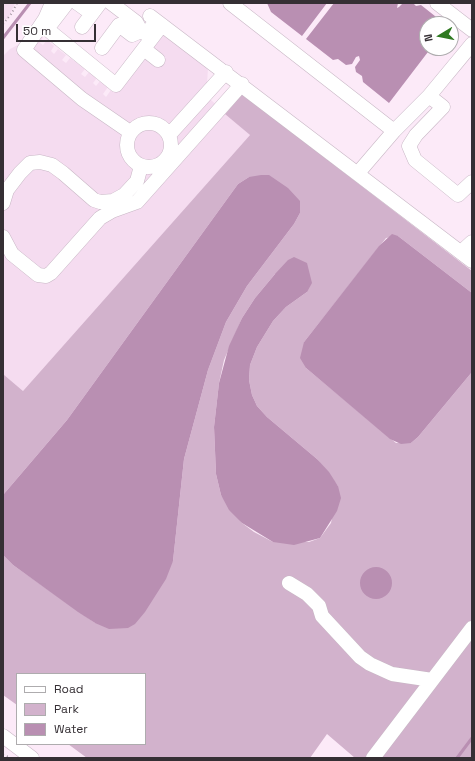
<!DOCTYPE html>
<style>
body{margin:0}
#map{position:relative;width:475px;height:761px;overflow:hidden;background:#fceaf8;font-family:"Space Grotesk",sans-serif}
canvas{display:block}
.frame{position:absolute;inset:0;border:4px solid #352f34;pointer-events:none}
.legend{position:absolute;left:16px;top:673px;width:130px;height:72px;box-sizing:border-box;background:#fff;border:1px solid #aeacae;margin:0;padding:5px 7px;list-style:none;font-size:12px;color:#352f34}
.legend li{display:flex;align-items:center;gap:8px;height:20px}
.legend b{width:20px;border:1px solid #aeacae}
.north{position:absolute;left:419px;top:16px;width:40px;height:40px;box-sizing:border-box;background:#fff;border:1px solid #aeacae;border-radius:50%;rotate:260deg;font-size:11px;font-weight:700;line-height:16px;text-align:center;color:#352f34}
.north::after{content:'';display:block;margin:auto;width:14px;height:18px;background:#2e7920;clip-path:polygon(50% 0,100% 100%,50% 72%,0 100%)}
.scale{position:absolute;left:16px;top:24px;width:80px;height:18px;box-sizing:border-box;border:2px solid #352f34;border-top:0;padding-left:5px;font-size:12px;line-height:14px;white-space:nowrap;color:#352f34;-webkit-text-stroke:3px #fff;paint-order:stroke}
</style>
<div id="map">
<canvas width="475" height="761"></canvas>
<div class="frame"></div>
<ul class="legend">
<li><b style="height:5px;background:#fff"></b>Road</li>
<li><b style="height:11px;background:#d2b2cc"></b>Park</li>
<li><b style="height:11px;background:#b98fb2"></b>Water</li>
</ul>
<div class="north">N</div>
<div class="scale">50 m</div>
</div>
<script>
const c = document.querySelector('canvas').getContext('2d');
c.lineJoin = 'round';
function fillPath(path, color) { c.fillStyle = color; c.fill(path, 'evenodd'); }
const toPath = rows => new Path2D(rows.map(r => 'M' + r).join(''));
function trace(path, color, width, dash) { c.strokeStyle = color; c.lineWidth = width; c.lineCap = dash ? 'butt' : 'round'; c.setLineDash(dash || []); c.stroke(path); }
fillPath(toPath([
 [3,3,15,3,8,19,3,19],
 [161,32,208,68,207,84,202,92,250,135,23,391,3,374,3,56,10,49,39,34,43,37,40,43,43,45,47,40,54,46,51,51,54,54,58,49,66,55,62,60,66,63,70,58,85,69,81,74,85,77,89,72,97,78,93,83,96,86,100,81,108,87,103,94,106,97,111,90,115,92]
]), '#f5dcf0');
fillPath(toPath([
 [242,94,472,271,472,293,398,236,386,238,304,342,306,368,396,443,411,443,418,437,472,372,472,758,355,758,327,734,310,758,87,758,68,744,145,744,145,674,17,674,17,705,3,695,3,555,13,565,95,623,173,561,184,459,208,370,226,322,247,286,294,224,300,213,249,177,238,184,67,420,3,495,3,374,23,391,250,135,225,114],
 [275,274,307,292,286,307,273,321,257,347,250,365,249,380,252,395,257,406,267,417,317,459,338,486,331,523,320,538,309,542,273,542,254,532,242,523,221,495,216,474,214,427,219,383,224,360,242,318,255,298]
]), '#d2b2cc');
fillPath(toPath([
 [267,3,327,3,302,36,271,12],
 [334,3,398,3,397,8,399,7,403,3,413,3,416,6,421,5,445,24,427,24,427,48,431,48,389,103,363,82,362,76,356,72,355,67,360,60,359,56,356,57,352,64,346,65,338,59,333,60,306,39],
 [261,175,269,175,288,188,300,201,300,213,294,224,247,286,226,322,208,370,184,459,173,561,166,579,145,612,135,624,128,628,109,629,95,623,78,612,13,565,3,555,3,495,67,420,238,184,249,177],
 [392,234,398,236,472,293,472,372,418,437,411,443,401,444,390,439,306,368,300,358,304,342,379,246],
 [294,257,307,263,312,283,307,292,286,307,273,321,257,347,250,365,249,380,252,395,257,406,267,417,317,459,329,472,338,486,341,498,337,511,320,538,294,545,273,542,242,523,229,510,221,495,216,474,214,427,219,383,229,346,242,318,255,298,275,274,288,260],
 '360 583a16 16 0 1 1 32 0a16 16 0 1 1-32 0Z'
]), '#b98fb2');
trace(toPath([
 [3,38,30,3],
 [457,758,472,738]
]), '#b98fb2', 3);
const minor = toPath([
 [52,3,45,19,24,50,82,99,130,132],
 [67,3,47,29,116,85,162,25],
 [77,3,91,13],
 [111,3,136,22,141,31,146,34,156,21],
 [230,3,394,131,429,96],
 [437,3,472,30],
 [150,16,472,261],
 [82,27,100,3],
 [472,44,429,96,443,107,416,135,409,146,415,160,458,195,472,182],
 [102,48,119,25,132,35,141,31],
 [144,49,158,60],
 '127 145a22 22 0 1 1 44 0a22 22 0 1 1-44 0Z',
 [169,135,226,72],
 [358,173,394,131],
 [3,203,7,190,20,173,30,163,40,162,52,165,63,173,94,200,100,202,113,201,124,195,137,181,141,166],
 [3,237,12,254,38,275,46,276,51,273,100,218,112,211,137,202,242,84],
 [461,252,472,242],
 [289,583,307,594,319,606,322,616,360,657,370,664,392,674,432,680],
 [3,736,32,758],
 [373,758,472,628]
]);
trace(minor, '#c8b7c5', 15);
trace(toPath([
 [3,24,12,13,17,3],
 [3,755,9,757]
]), '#9d919b', 2, [1, 3]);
trace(minor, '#fff', 14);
</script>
